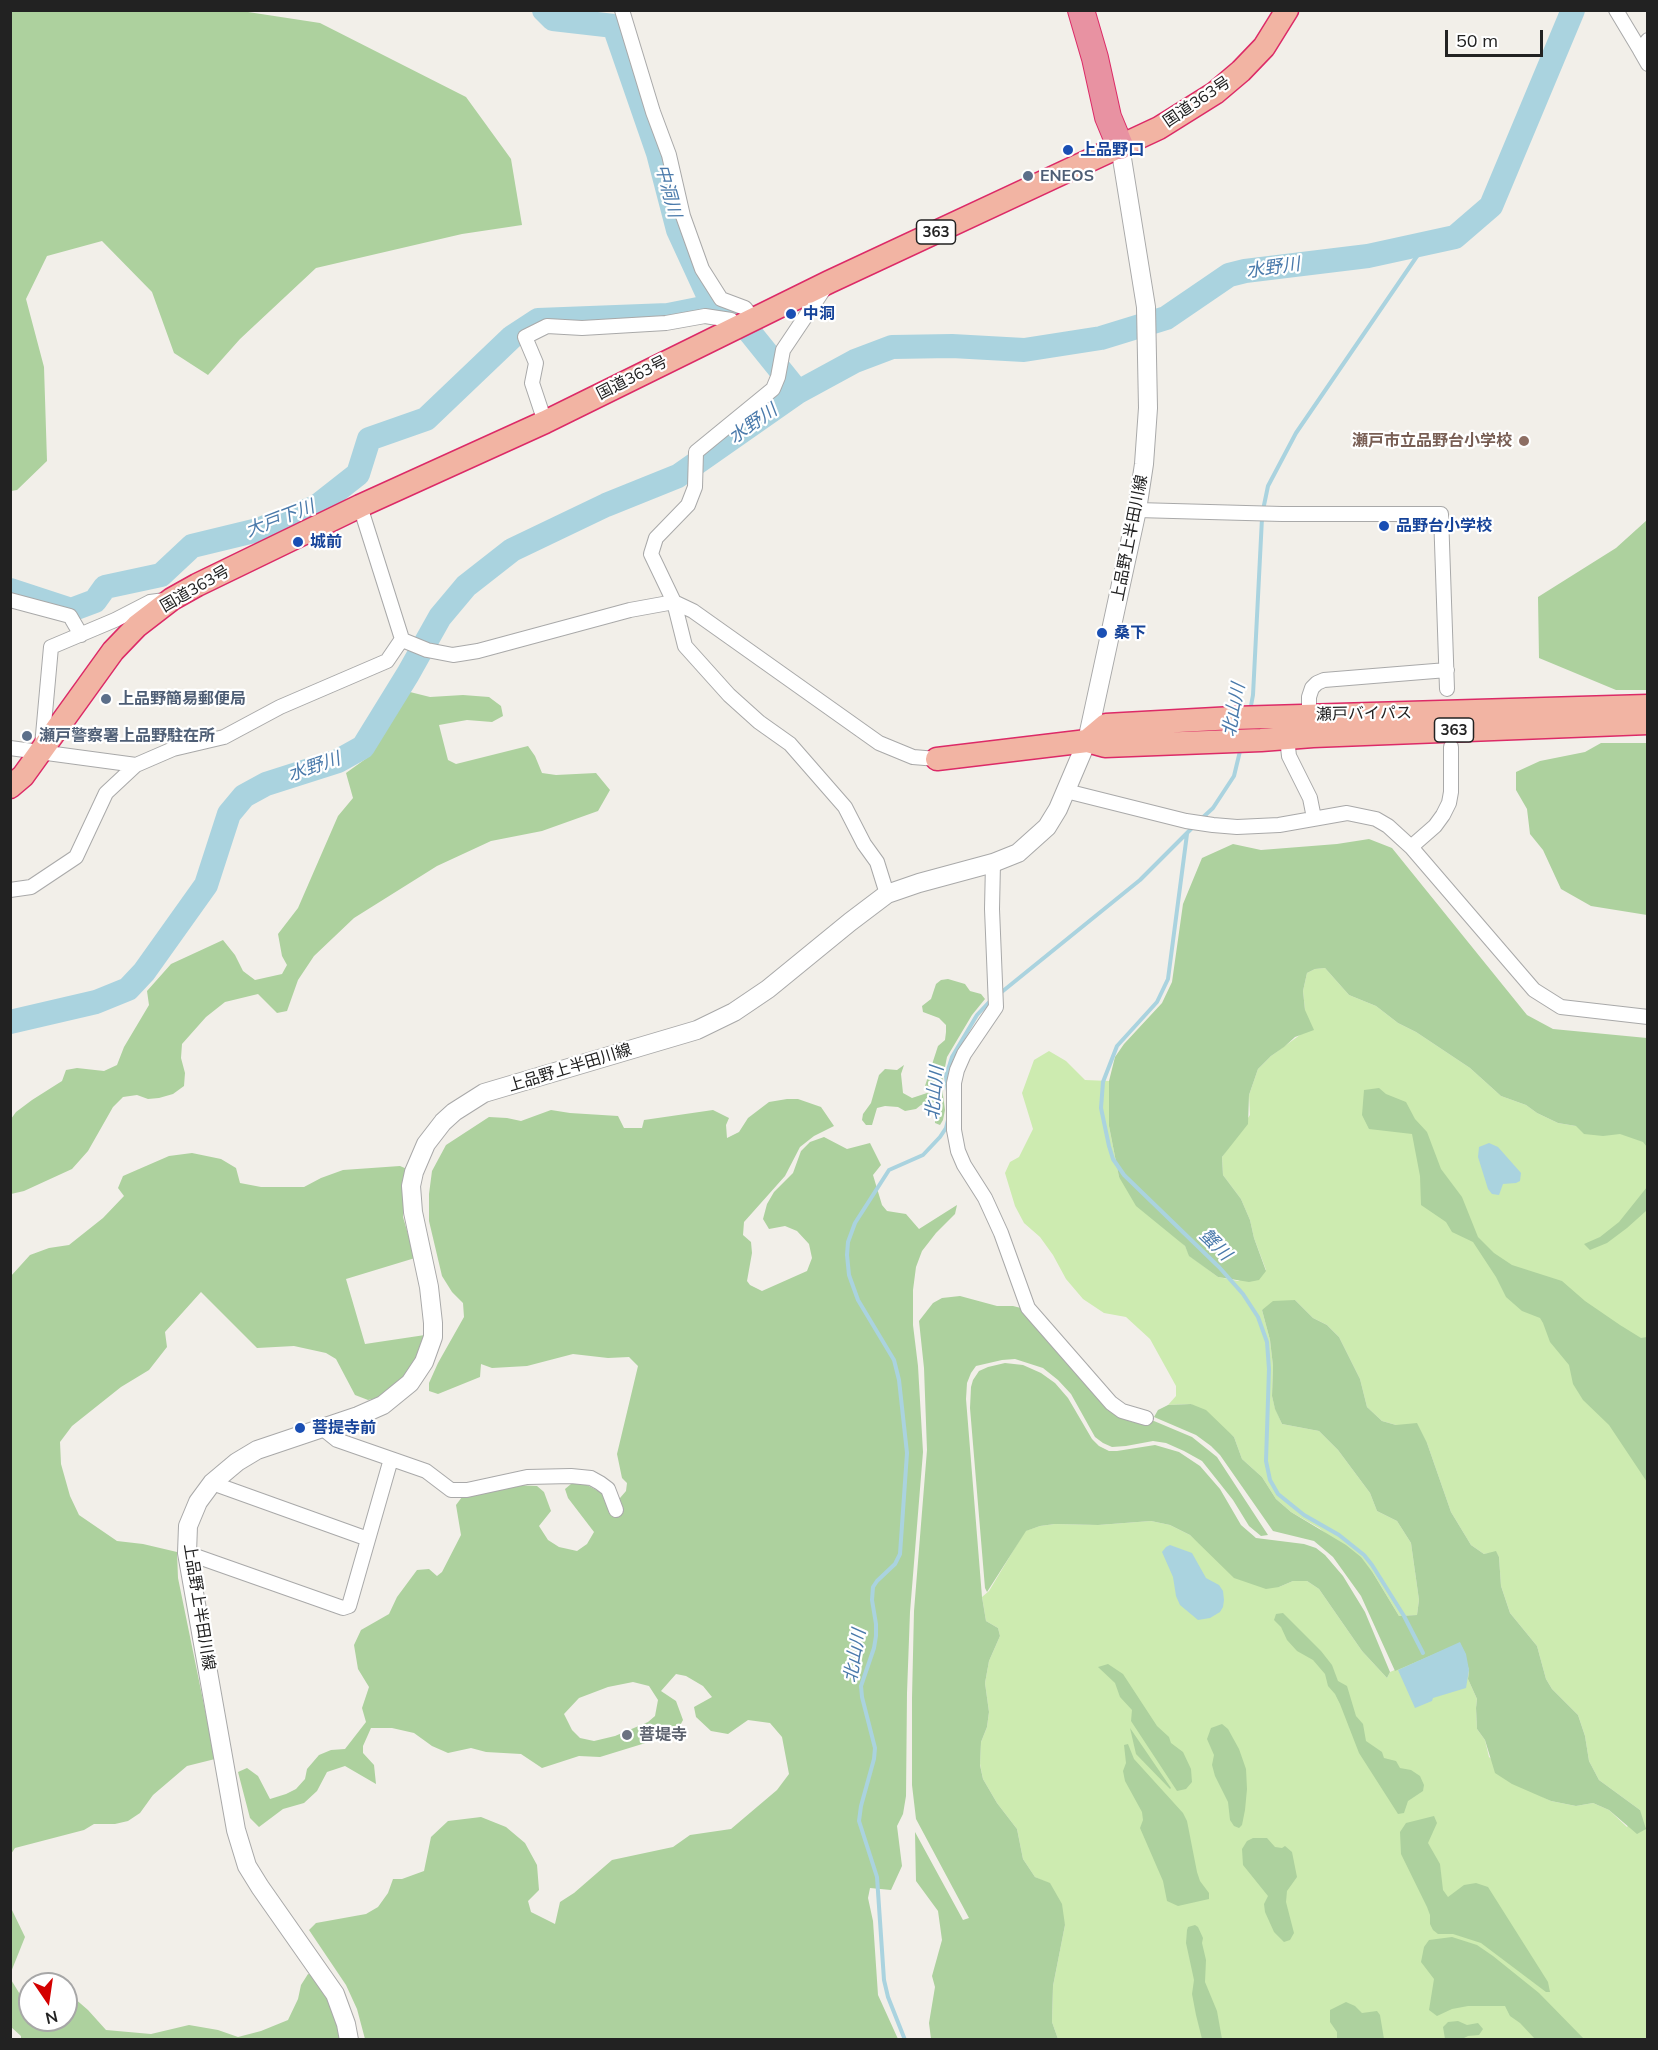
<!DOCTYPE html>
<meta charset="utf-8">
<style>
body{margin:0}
#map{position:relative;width:1658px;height:2050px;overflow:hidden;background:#f2efe9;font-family:Mulish,sans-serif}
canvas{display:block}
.frame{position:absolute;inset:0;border:12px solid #222;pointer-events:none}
.north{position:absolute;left:18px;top:1972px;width:60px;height:60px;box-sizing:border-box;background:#fff;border:2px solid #a7a7a7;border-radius:50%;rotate:167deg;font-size:16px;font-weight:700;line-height:24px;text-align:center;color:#222}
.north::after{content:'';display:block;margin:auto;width:21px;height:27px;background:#d40000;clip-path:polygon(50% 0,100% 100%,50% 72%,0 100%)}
.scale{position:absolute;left:1445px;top:30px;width:98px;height:27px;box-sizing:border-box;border:3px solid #222;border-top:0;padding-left:8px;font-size:18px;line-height:21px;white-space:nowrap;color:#222;-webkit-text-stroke:4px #fff;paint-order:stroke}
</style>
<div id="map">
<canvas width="1658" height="2050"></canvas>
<div class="frame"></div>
<div class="north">N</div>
<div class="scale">50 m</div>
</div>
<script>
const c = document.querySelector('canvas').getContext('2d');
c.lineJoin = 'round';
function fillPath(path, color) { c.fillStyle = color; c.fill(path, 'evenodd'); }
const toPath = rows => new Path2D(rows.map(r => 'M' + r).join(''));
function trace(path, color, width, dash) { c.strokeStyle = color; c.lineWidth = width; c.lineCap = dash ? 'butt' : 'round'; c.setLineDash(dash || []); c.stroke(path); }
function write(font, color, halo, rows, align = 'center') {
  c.font = font + ' Mulish,"Noto Sans JP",sans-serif'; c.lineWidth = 4.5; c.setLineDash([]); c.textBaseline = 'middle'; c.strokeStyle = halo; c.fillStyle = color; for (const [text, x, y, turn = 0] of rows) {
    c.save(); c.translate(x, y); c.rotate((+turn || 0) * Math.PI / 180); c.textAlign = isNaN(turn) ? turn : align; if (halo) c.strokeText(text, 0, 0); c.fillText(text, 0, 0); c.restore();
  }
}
fillPath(toPath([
 [1325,968,1349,995,1376,1006,1398,1023,1416,1032,1470,1068,1501,1096,1526,1105,1537,1113,1558,1123,1576,1126,1647,1130,1647,2039,1058,2039,1052,2022,1053,1986,1065,1925,1050,1884,1035,1877,1023,1859,1017,1829,997,1803,983,1779,980,1764,981,1742,987,1727,989,1712,985,1683,989,1661,1000,1636,998,1628,986,1621,982,1597,989,1591,1025,1531,1040,1526,1055,1524,1098,1525,1151,1521,1170,1525,1190,1535,1211,1553,1279,1587,1293,1581,1307,1581,1319,1589,1362,1651,1387,1678,1390,1672,1460,1642,1469,1670,1468,1679,1477,1699,1476,1708,1477,1729,1485,1740,1489,1757,1535,1793,1551,1801,1576,1806,1593,1803,1609,1810,1627,1827,1640,1810,1599,1780,1589,1761,1585,1736,1578,1715,1552,1689,1546,1679,1537,1646,1510,1613,1501,1586,1499,1557,1496,1552,1484,1554,1471,1545,1451,1512,1427,1443,1396,1425,1382,1421,1367,1407,1360,1379,1339,1337,1327,1325,1313,1318,1295,1300,1262,1310,1270,1340,1273,1366,1272,1396,1275,1408,1282,1424,1319,1431,1338,1450,1370,1493,1377,1511,1397,1521,1411,1543,1419,1600,1417,1615,1399,1616,1373,1573,1319,1528,1291,1512,1276,1499,1262,1477,1242,1459,1234,1437,1191,1404,1168,1405,1176,1396,1176,1386,1150,1339,1126,1317,1104,1313,1083,1299,1066,1279,1053,1255,1040,1237,1024,1223,1015,1206,1005,1173,1010,1162,1019,1157,1033,1129,1022,1093,1034,1060,1049,1051,1066,1061,1085,1080,1109,1081,1109,1126,1119,1177,1185,1246,1190,1256,1218,1277,1238,1281,1266,1270,1254,1238,1250,1220,1241,1199,1223,1175,1222,1157,1250,1115,1249,1095,1258,1069,1271,1056,1304,1032,1305,1010,1303,991,1307,973,1315,969]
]), '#cdebb0');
fillPath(toPath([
 [75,10,235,10,320,23,466,97,511,159,522,225,462,234,316,268,240,339,208,375,174,353,152,292,102,241,47,256,26,299,44,367,47,461,17,490,11,491,11,11],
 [1647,520,1647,690,1616,690,1539,658,1538,597,1616,548],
 [410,692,430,697,463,695,489,697,501,706,503,716,492,722,467,720,439,725,448,760,456,764,528,746,535,756,542,773,556,775,596,773,610,790,598,811,542,831,491,841,437,866,354,918,314,956,298,980,287,1011,277,1013,258,994,225,1002,206,1017,182,1044,181,1058,185,1073,184,1086,173,1094,159,1098,148,1099,137,1095,123,1097,113,1107,88,1151,72,1169,24,1191,11,1194,11,1119,16,1112,32,1100,62,1081,66,1070,77,1068,104,1071,117,1065,124,1047,149,1005,147,991,171,964,223,940,235,955,243,971,255,980,282,974,287,965,282,956,278,934,298,908,338,816,353,798,346,773,371,755],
 [1601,743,1647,743,1647,915,1591,906,1561,889,1543,850,1530,834,1527,809,1516,790,1516,772,1540,761,1585,752],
 [1369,839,1392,848,1527,1015,1553,1029,1647,1038,1647,1147,1643,1142,1620,1134,1603,1136,1584,1134,1576,1126,1558,1123,1537,1113,1526,1105,1501,1096,1470,1068,1416,1032,1398,1023,1376,1006,1349,995,1325,968,1315,969,1307,973,1303,991,1305,1010,1314,1030,1295,1037,1284,1047,1271,1056,1258,1069,1249,1095,1248,1124,1222,1157,1223,1175,1241,1199,1250,1220,1254,1238,1266,1271,1259,1280,1249,1282,1218,1277,1189,1256,1185,1246,1136,1206,1119,1177,1109,1126,1109,1081,1115,1057,1124,1044,1162,1003,1172,982,1183,904,1202,858,1233,844,1261,850,1337,844],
 [948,979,965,984,970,991,981,994,985,999,972,1015,947,1057,942,1082,924,1089,938,1046,945,1040,946,1032,946,1025,939,1018,923,1012,922,1006,931,999,936,984,941,980],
 [904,1065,901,1074,903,1093,912,1098,942,1088,945,1110,943,1120,940,1125,935,1123,935,1106,930,1102,921,1105,916,1109,905,1111,898,1107,885,1106,877,1108,872,1125,866,1125,862,1120,863,1114,871,1103,879,1075,885,1069,897,1070],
 [1379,1088,1386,1094,1406,1102,1415,1119,1427,1132,1441,1169,1462,1197,1478,1237,1494,1253,1512,1265,1562,1281,1585,1301,1620,1325,1641,1338,1647,1337,1647,1482,1609,1425,1583,1400,1573,1384,1569,1365,1550,1342,1543,1323,1540,1318,1522,1311,1506,1297,1496,1277,1473,1242,1452,1232,1446,1222,1421,1205,1420,1176,1412,1134,1369,1129,1362,1115,1364,1090],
 [787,1099,798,1099,821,1107,834,1126,814,1136,800,1147,785,1176,744,1222,743,1235,751,1242,752,1253,747,1281,750,1285,762,1291,807,1271,812,1258,809,1244,797,1231,785,1226,769,1229,763,1219,767,1204,774,1192,793,1173,801,1151,810,1142,824,1137,847,1149,870,1143,881,1165,873,1175,882,1205,887,1211,906,1214,919,1229,957,1205,955,1214,936,1233,922,1251,916,1267,913,1290,913,1325,918,1366,923,1452,910,1612,907,1693,906,1796,903,1814,897,1826,902,1866,891,1890,870,1888,868,1898,873,1921,878,1995,898,2039,365,2039,357,2009,346,1985,309,1930,316,1923,366,1914,378,1907,388,1893,393,1879,402,1879,424,1871,431,1837,448,1821,481,1817,506,1827,525,1843,537,1865,539,1890,528,1901,531,1912,555,1924,560,1902,574,1893,612,1860,673,1847,690,1835,731,1829,777,1790,789,1774,782,1737,770,1723,748,1720,728,1734,711,1731,696,1717,694,1707,712,1697,703,1686,686,1676,676,1674,661,1691,676,1701,683,1720,676,1733,665,1737,600,1757,579,1756,542,1768,521,1754,486,1752,471,1748,448,1753,432,1746,414,1733,392,1728,371,1728,363,1746,363,1753,374,1765,376,1784,345,1766,327,1772,317,1791,304,1803,283,1809,259,1827,250,1818,238,1772,247,1768,258,1776,270,1799,286,1794,296,1789,305,1779,307,1769,319,1755,331,1750,345,1749,366,1722,362,1708,369,1687,358,1669,354,1645,361,1630,389,1614,397,1597,417,1570,429,1569,437,1576,442,1572,461,1535,456,1505,462,1497,514,1485,537,1486,544,1492,551,1511,539,1526,548,1540,559,1547,577,1551,587,1544,594,1532,568,1498,565,1489,571,1484,585,1484,604,1494,619,1510,620,1498,626,1491,627,1483,622,1478,617,1454,638,1366,629,1357,608,1358,573,1354,527,1366,492,1368,481,1364,480,1377,438,1394,429,1391,429,1383,438,1363,464,1317,463,1303,452,1292,442,1276,429,1221,429,1194,432,1171,446,1145,489,1117,507,1118,521,1121,551,1110,570,1113,618,1116,624,1128,642,1128,644,1120,713,1110,729,1118,726,1125,727,1138,739,1132,748,1118,769,1102],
 [633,1682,649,1686,658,1700,655,1716,648,1722,615,1736,594,1741,580,1738,572,1730,564,1714,579,1698,608,1687],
 [192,1153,221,1159,236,1168,240,1183,261,1187,304,1187,321,1178,343,1170,400,1166,407,1169,403,1217,415,1258,346,1279,365,1344,425,1335,418,1356,408,1374,381,1397,368,1400,355,1395,336,1359,326,1353,294,1346,257,1348,201,1292,165,1332,167,1347,149,1370,121,1387,72,1426,60,1442,61,1464,70,1496,79,1515,117,1541,143,1544,177,1552,178,1578,215,1759,187,1766,153,1795,140,1813,128,1821,115,1824,94,1824,84,1830,15,1848,11,1854,11,1276,30,1255,49,1248,69,1245,103,1218,124,1196,118,1188,123,1176,169,1156],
 [1647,1187,1646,1211,1627,1228,1607,1243,1590,1250,1584,1244,1600,1237,1619,1222],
 [960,1296,997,1306,1013,1306,1025,1309,1107,1406,1154,1421,1192,1437,1217,1457,1268,1535,1261,1536,1249,1526,1233,1500,1202,1461,1184,1451,1166,1443,1153,1441,1126,1446,1112,1447,1103,1443,1095,1437,1071,1394,1058,1380,1043,1368,1015,1359,1002,1360,976,1366,971,1373,967,1383,966,1399,982,1597,986,1621,998,1628,1000,1636,989,1661,985,1683,989,1712,987,1727,981,1742,980,1765,983,1779,997,1803,1017,1829,1023,1859,1035,1877,1050,1883,1062,1904,1065,1925,1053,1986,1052,2022,1058,2039,931,2039,929,2023,935,1987,932,1976,942,1940,938,1911,916,1881,915,1832,963,1920,969,1918,916,1819,912,1785,912,1698,914,1611,927,1450,924,1368,919,1321,933,1303,942,1298],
 [1295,1300,1313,1318,1327,1325,1339,1337,1360,1379,1367,1407,1382,1421,1396,1425,1417,1423,1427,1443,1451,1512,1471,1545,1484,1554,1496,1551,1499,1557,1501,1586,1510,1613,1537,1646,1546,1679,1552,1689,1578,1715,1585,1736,1589,1761,1599,1780,1640,1810,1646,1829,1637,1834,1609,1810,1593,1803,1576,1806,1551,1801,1512,1784,1495,1773,1485,1740,1477,1729,1476,1708,1477,1699,1468,1679,1469,1670,1460,1643,1395,1671,1361,1596,1333,1557,1314,1541,1273,1531,1220,1455,1211,1446,1196,1435,1154,1417,1158,1410,1168,1405,1191,1404,1206,1410,1234,1437,1242,1459,1262,1477,1276,1499,1291,1512,1346,1545,1361,1557,1373,1573,1399,1616,1417,1615,1419,1600,1411,1543,1397,1521,1377,1511,1370,1493,1338,1450,1319,1431,1282,1424,1275,1409,1272,1396,1273,1366,1270,1340,1262,1310,1273,1301],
 [1005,1363,1023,1365,1041,1373,1055,1383,1068,1398,1092,1439,1099,1446,1109,1451,1117,1451,1155,1445,1179,1452,1200,1466,1220,1489,1241,1525,1256,1538,1304,1544,1316,1548,1325,1555,1343,1576,1365,1612,1390,1672,1387,1678,1362,1651,1319,1589,1307,1581,1293,1581,1279,1587,1266,1589,1234,1578,1190,1535,1170,1525,1151,1521,1098,1525,1055,1524,1040,1526,1026,1531,987,1592,985,1588,970,1408,971,1387,973,1380,979,1371,988,1367],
 [1283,1613,1321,1651,1332,1665,1338,1681,1347,1686,1356,1716,1363,1724,1366,1741,1382,1752,1384,1758,1396,1761,1400,1768,1411,1770,1420,1776,1424,1785,1423,1791,1408,1801,1404,1813,1398,1814,1359,1753,1340,1704,1335,1694,1328,1686,1325,1674,1313,1660,1297,1651,1287,1640,1281,1627,1274,1620,1276,1614],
 [1108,1664,1123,1674,1157,1726,1169,1737,1171,1743,1183,1752,1191,1769,1192,1782,1186,1789,1177,1791,1131,1721,1132,1710,1120,1697,1115,1683,1098,1667],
 [1222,1724,1228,1729,1239,1749,1246,1769,1247,1789,1245,1810,1242,1825,1239,1828,1234,1826,1230,1820,1228,1802,1215,1776,1212,1765,1214,1755,1207,1739,1211,1728],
 [1130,1728,1171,1788,1170,1789,1136,1754],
 [1128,1744,1134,1759,1183,1813,1187,1821,1197,1872,1200,1881,1209,1893,1209,1899,1178,1906,1167,1901,1163,1881,1140,1828,1143,1820,1142,1812,1125,1781,1123,1771,1126,1763,1124,1745],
 [1434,1816,1437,1823,1428,1843,1440,1864,1443,1890,1448,1897,1464,1885,1476,1883,1488,1887,1548,1982,1550,1992,1546,1992,1481,1943,1453,1934,1438,1934,1433,1930,1430,1924,1430,1915,1427,1907,1401,1854,1400,1832,1406,1823],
 [1253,1838,1267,1838,1275,1847,1282,1848,1285,1846,1292,1852,1297,1877,1287,1891,1286,1902,1294,1933,1290,1940,1284,1942,1274,1932,1265,1912,1264,1904,1268,1896,1243,1865,1242,1849,1247,1841],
 [11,1908,25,1937,11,1972,10,1972],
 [1195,1925,1198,1927,1203,1938,1202,1943,1206,1960,1205,1982,1217,2011,1222,2039,1202,2039,1196,2015,1192,1994,1194,1980,1186,1943,1187,1930,1188,1927],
 [1452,1937,1477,1945,1493,1956,1539,1993,1584,2039,1535,2039,1520,2023,1510,2016,1505,2006,1468,2006,1452,2009,1437,2016,1429,2010,1434,1979,1421,1962,1424,1947,1429,1940],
 [308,1974,313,1975,330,1999,341,2039,21,2039,21,2036,11,2027,10,1978,21,1996,30,1998,30,2020,66,2020,66,1991,88,2010,106,2030,151,2034,189,2025,218,2030,238,2037,261,2031,288,2020,298,1999,301,1985],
 [1346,2002,1355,2006,1362,2013,1377,2011,1380,2015,1384,2039,1337,2039,1337,2032,1330,2022,1330,2010],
 [1458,2021,1467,2025,1478,2023,1483,2029,1479,2035,1468,2036,1462,2039,1445,2039,1443,2027,1448,2022]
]), '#add19e');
fillPath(toPath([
 [1489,1143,1498,1147,1521,1173,1520,1181,1516,1183,1503,1184,1499,1195,1492,1194,1488,1189,1478,1157,1479,1147],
 [1170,1545,1192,1553,1206,1578,1219,1585,1223,1591,1224,1600,1223,1607,1220,1612,1210,1618,1198,1620,1180,1605,1176,1596,1173,1577,1162,1552,1166,1547],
 [1460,1642,1466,1654,1469,1670,1466,1688,1433,1698,1432,1701,1415,1708,1398,1670]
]), '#aad3df');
trace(toPath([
 [1263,510,1268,486,1296,433,1426,243],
 [1250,711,1253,695,1262,518],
 [1200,820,1213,808,1234,776,1241,747],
 [1187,834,1168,979,1157,1002,1117,1046,1103,1082,1101,1108,1109,1146,1113,1159,1124,1175,1219,1267,1243,1294,1258,1317,1267,1342,1269,1369,1266,1461,1270,1480,1278,1494,1304,1515,1339,1535,1364,1555,1372,1565,1404,1616,1423,1653],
 [998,995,1140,880,1195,825],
 [948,1092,946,1076,952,1057,977,1015,992,999],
 [905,2040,888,1997,884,1980,877,1877,859,1821,861,1806,874,1759,875,1748,862,1697,861,1686,874,1648,876,1636,876,1624,872,1600,873,1587,877,1581,895,1564,900,1554,907,1453,899,1380,894,1360,858,1300,849,1275,847,1255,848,1242,855,1223,889,1170,923,1155,940,1137,946,1128,948,1120]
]), '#aad3df', 4);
trace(toPath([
 [544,10,553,19,614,26,658,153,678,230,713,306,736,315,798,392],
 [10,590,71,610,95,601,105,587,161,575,192,546,258,530,316,507,358,474,369,439,426,419,512,337,538,320,668,315,713,306],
 [10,1022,96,1002,128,989,144,972,206,885,229,814,244,796,266,784,338,761,363,747,408,674,440,617,466,586,512,550,606,505,678,476,798,392,855,361,892,347,952,346,1024,350,1101,338,1166,318,1229,275,1245,271,1368,256,1455,237,1491,206,1573,10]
]), '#aad3df', 24);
const minor = toPath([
 [622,10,653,112,669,155,683,216,702,269,721,299,745,308,753,318],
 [1616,10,1640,50,1648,40],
 [1640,50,1648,64],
 [826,286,783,350,778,377,773,389,696,452,695,487,688,505,656,538,651,554,674,602,685,646,729,695,759,722,790,744,845,807,864,844,877,862,887,894],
 [545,422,532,383,536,363,525,337,547,326,582,328,666,323,705,316,731,320,735,327],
 [360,506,402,639,405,641,427,650,453,655,478,651,630,610,674,602,693,611,879,743,913,757,937,759],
 [1137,510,1282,514,1441,514,1447,689],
 [10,600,70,616,81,635],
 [1309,715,1309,697,1312,688,1317,683,1324,680,1447,670],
 [1287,738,1289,756,1310,798,1314,818],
 [42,746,51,647,115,620,150,602,165,600],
 [10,748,136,765],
 [1066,791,1186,821,1213,825,1237,827,1279,825,1347,813,1376,819,1388,826,1411,847,1534,990,1561,1007,1648,1017],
 [1411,847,1435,826,1443,815,1449,803,1451,792,1451,747],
 [993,863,992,909,996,1007,964,1054,957,1070,954,1083,954,1130,958,1151,964,1165,985,1198,1001,1233,1028,1308,1111,1403,1122,1411,1146,1418],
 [10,890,31,887,76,857,106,793,136,765,173,749,224,737,280,707,387,661,402,639],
 [322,1428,337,1440,426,1471,451,1490,467,1490,527,1477,571,1476,591,1478,600,1483,608,1489,616,1510],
 [212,1483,368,1539],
 [187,1553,343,1608,349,1606,391,1459]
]);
const tertiary = toPath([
 [349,2040,346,2024,335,1994,260,1887,247,1866,236,1830,187,1553,188,1526,198,1502,212,1483,237,1462,257,1450,358,1416,383,1405,410,1383,424,1362,433,1337,433,1323,429,1287,413,1212,411,1186,414,1172,426,1144,443,1122,454,1112,484,1093,697,1030,734,1012,768,989,850,922,887,894,919,883,993,863,1018,853,1047,827,1058,809,1087,741,1137,510,1144,464,1148,408,1146,307,1120,146]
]);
const trunk = toPath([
 [1087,741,1106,725,1233,718,1648,706],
 [937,759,1087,741,1105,746,1261,740,1313,736,1648,723],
 [10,787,23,776,113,651,137,626,172,599,197,585,360,506,545,422,829,282,1159,128,1215,93,1241,71,1264,47,1287,10]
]);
const motorway = toPath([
 [1081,10,1095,58,1108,117,1120,146]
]);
trace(minor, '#a9a9a9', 16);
trace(tertiary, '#a9a9a9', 20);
trace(trunk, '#dc2a67', 25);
trace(motorway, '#dc2a67', 28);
trace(minor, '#fff', 14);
trace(tertiary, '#fff', 18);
trace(trunk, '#f2b4a3', 22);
trace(motorway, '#e892a2', 26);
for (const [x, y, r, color] of [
 [1068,150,6,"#1a4fb4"],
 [1028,176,6,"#5c6f8a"],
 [791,314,6,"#1a4fb4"],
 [1524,441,6,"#8d6e63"],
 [1384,526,6,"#1a4fb4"],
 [298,542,6,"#1a4fb4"],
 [1102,633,6,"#1a4fb4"],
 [106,699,6,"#5c6f8a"],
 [27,736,6,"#5c6f8a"],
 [300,1428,6,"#1a4fb4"],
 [627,1735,6,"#6b7280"]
]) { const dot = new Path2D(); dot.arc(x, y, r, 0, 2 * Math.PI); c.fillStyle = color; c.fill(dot); trace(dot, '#fff', 2); }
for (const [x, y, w] of [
 [936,232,39],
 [1454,730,39]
]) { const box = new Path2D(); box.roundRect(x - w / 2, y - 12, w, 24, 4.5); c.fillStyle = '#fff'; c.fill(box); trace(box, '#222', 1.5); }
write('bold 15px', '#222', null, [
 ["363",936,232],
 ["363",1454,730]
]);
write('16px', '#222', '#fff', [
 ["国道363号",1197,102,-34],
 ["国道363号",632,378,-27],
 ["上品野上半田川線",1130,538,-79],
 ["国道363号",195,589,-30],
 ["瀬戸バイパス",1364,714,-1],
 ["上品野上半田川線",570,1068,-17],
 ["上品野上半田川線",199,1607,81]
]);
write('bold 16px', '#164399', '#fff', [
 ["上品野口",1080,150],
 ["中洞",803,314],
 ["品野台小学校",1396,526],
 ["城前",310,542],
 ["桑下",1114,633],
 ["菩提寺前",312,1428]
], 'left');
write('bold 16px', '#4e5e75', '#fff', [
 ["ENEOS",1040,176],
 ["上品野簡易郵便局",118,699],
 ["瀬戸警察署上品野駐在所",39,736]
], 'left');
write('bold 16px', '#785e54', '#fff', [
 ["瀬戸市立品野台小学校",1512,441]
], 'right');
write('bold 16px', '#5b616d', '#fff', [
 ["菩堤寺",639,1735]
], 'left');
write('italic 18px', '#4a7aab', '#fff', [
 ["中洞川",668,191,75],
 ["水野川",1273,268,-8],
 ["水野川",753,424,-35],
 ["大戸下川",280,519,-21],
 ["北山川",1234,710,-79],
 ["水野川",314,767,-19],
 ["北山川",935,1093,-85],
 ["蟹川",1215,1245,45],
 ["北山川",855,1656,-80]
]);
</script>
